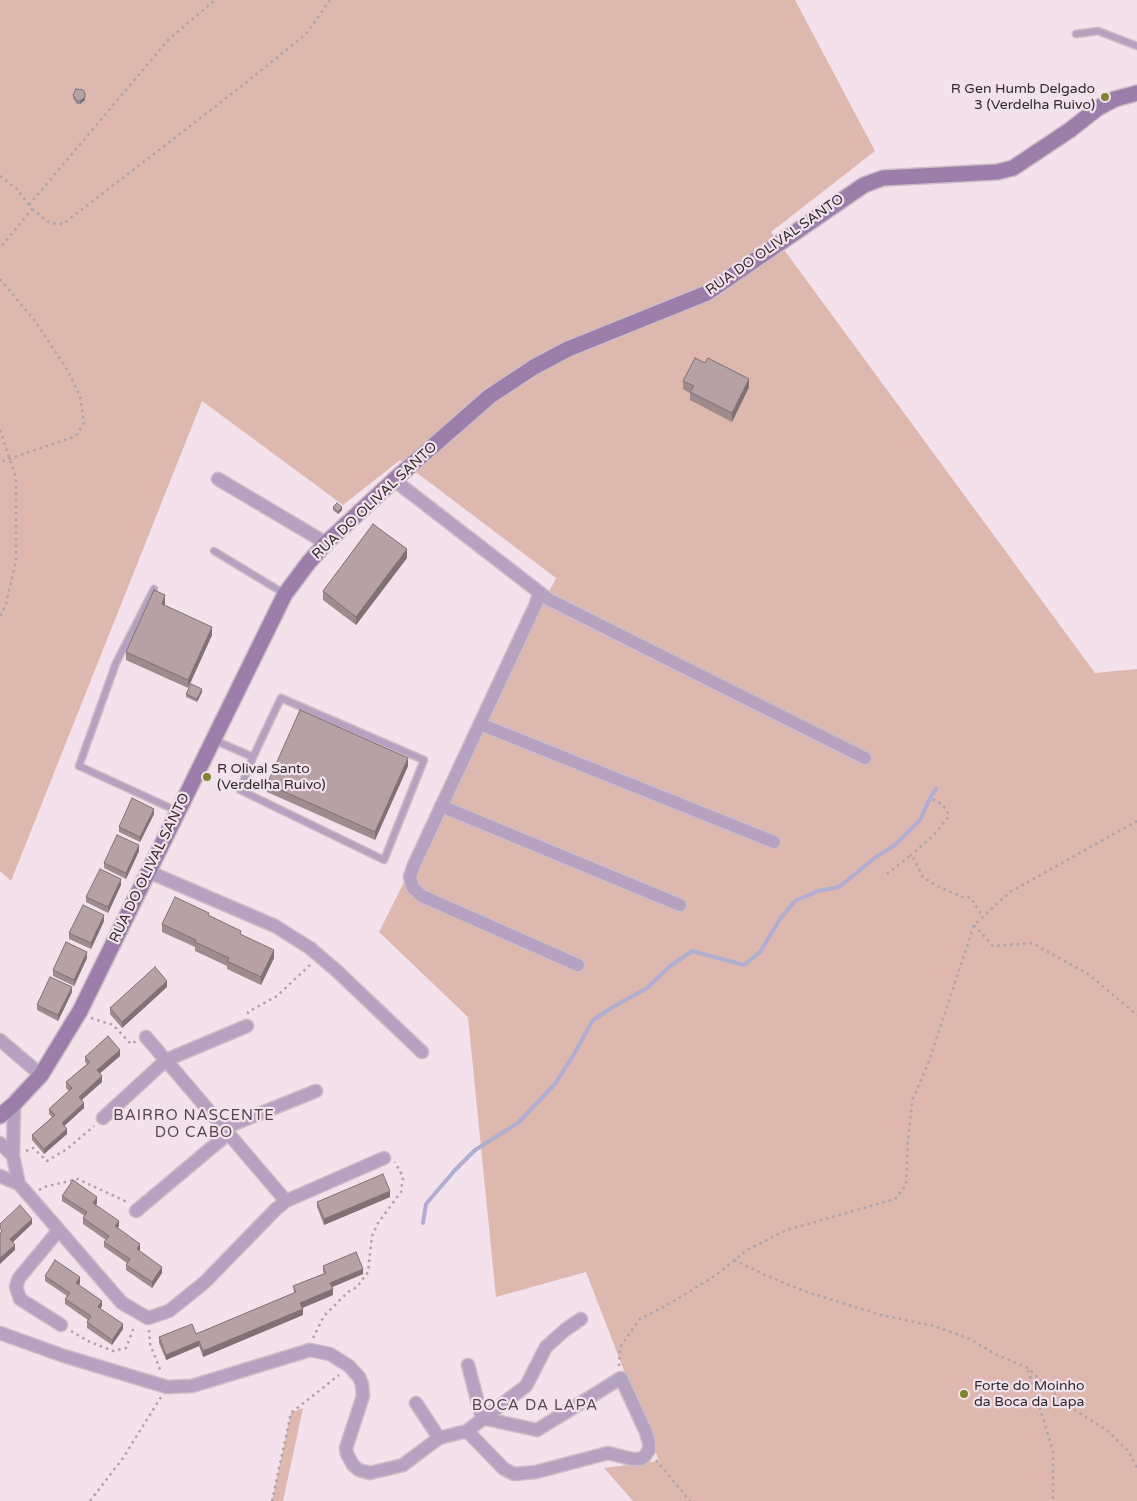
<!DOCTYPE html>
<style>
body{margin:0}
canvas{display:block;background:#f3e2ec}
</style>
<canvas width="1137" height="1501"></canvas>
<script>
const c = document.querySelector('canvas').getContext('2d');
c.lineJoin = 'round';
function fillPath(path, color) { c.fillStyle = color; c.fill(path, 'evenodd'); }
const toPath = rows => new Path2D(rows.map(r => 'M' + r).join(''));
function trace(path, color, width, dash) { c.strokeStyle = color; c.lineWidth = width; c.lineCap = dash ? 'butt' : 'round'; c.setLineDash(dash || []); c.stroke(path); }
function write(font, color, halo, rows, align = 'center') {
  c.font = font + ' "Varela Round",sans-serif'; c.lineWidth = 4.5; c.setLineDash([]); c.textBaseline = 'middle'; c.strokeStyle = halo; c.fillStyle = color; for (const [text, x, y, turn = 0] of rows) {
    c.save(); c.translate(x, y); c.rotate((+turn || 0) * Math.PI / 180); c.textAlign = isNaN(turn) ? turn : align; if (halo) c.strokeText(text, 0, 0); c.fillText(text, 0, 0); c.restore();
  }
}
fillPath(toPath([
 [0,0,795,0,875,151,771,232,1095,673,1137,669,1137,1501,633,1501,604,1468,659,1461,586,1272,496,1297,468,1017,379,932,556,578,400,460,343,505,202,401,11,881,0,871],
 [303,1408,283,1501,272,1501,291,1413]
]), '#deb7ae');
trace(toPath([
 [423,1223,426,1204,455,1170,475,1150,518,1123,555,1084,574,1054,593,1020,613,1007,647,988,669,967,692,951,744,965,760,952,780,919,795,901,818,891,839,887,876,857,895,845,920,820,930,798,936,789]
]), '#afadd0', 4);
const lane = toPath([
 [1076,34,1098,31,1137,46],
 [214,551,285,594],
 [154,589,116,663,79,766,177,811],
 [214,740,253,757,240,790,384,860,424,760,281,698,253,757]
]);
const street = toPath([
 [218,479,326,543],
 [394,480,548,599,865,758],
 [539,593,536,604,414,865,410,877,413,888,422,896,578,965],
 [480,724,774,842],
 [441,806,680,905],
 [149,872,275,926,310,948,338,972,422,1052],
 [146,1037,286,1201],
 [0,1040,41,1075],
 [103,1118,166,1060,247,1026],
 [224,1128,316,1091],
 [0,1143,13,1156,19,1184],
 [13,1156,14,1104],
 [0,1176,19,1184,122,1303,148,1318,169,1311,205,1282,276,1209,286,1201,384,1158],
 [136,1211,229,1133],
 [59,1230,19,1278,16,1287,20,1299,61,1325],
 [0,1333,64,1356,167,1387,192,1386,310,1350,330,1354,349,1366,359,1377,362,1384,363,1396,346,1448,347,1454,353,1465,359,1470,370,1473,403,1465,439,1438,467,1431,504,1469,514,1474,536,1472,608,1453,632,1459,640,1459,644,1457,649,1450,649,1443,646,1432,621,1378,537,1430,482,1418],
 [468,1365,482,1418],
 [416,1403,439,1438],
 [467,1431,526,1386,546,1347,565,1330,581,1319]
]);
const secondary = toPath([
 [0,1116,14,1104,41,1075,80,1011,285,594,309,562,326,543,394,480,490,396,534,367,568,349,707,293,864,185,883,178,997,172,1013,168,1070,130,1098,108,1115,99,1137,93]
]);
trace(lane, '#ccbdc6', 9);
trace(street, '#ccbdc6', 15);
trace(secondary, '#ccbdc6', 18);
trace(toPath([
 [0,176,17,189,32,209,0,248],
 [29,205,168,40,215,0],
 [32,209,50,223,63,224,238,89,306,34,330,0],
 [0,279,35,321,68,371,80,396,84,423,76,436,0,462],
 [0,430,16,478,16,561,6,604,0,617],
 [910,856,934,835,949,816,946,809,940,803,930,798],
 [887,874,910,856,914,859,923,877,937,886,965,898,970,897,983,917],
 [974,925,993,946,1032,943,1088,974,1137,1015],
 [248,1014,248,1012,277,996,311,964],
 [91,1018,113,1025,131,1044,136,1041],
 [26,1151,33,1148,47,1161,67,1149,94,1126],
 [39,1190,44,1187,78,1179,129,1203],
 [734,1260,765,1275,804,1291,881,1315,934,1326,970,1339,997,1355,1028,1368,1065,1404,1108,1431,1129,1452,1137,1468],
 [149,1330,150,1344,161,1372],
 [71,1331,88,1341,113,1351,126,1348,134,1327],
 [313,1338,324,1316,348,1292,357,1287,368,1272,372,1236,378,1223,401,1192,403,1177,395,1162],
 [619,1366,620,1347,640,1319,676,1300,716,1275,747,1250,787,1230,895,1199,906,1185,908,1141,912,1101,928,1064,974,925,1010,892,1137,821],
 [1028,1370,1053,1451,1053,1501],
 [656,1460,690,1501],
 [90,1501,123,1458,161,1397],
 [272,1501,291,1413,339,1375]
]), '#afa2aa', 2.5, [2.5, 4]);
trace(lane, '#b5a1c0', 6);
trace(street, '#b5a1c0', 12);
trace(secondary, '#9c7eab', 15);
fillPath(toPath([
 [73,95,85,100,80,104,77,104,73,98],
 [683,381,749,387,732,422,690,400,690,393,683,389],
 [333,507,342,510,338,514,333,510],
 [407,558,356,625,323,600,323,591],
 [165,604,165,605,212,635,188,688,126,660,126,652],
 [202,692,197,702,186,697,186,694],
 [408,766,375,840,267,792,267,784],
 [154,814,140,842,119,832,119,827],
 [139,851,126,879,104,868,104,863],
 [121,885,108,913,86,902,86,897],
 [209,916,241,935,274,958,261,985,227,969,227,966,195,951,195,947,162,932,162,924],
 [104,921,91,949,69,939,69,933],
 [87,958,74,986,53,976,53,970],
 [167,987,122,1028,110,1014,110,1008],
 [72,992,58,1021,37,1010,37,1005],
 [120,1056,100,1073,102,1082,82,1100,84,1108,64,1126,67,1134,44,1154,32,1140,32,1135,52,1117,49,1114,49,1109,69,1091,66,1088,66,1082,87,1064,85,1062,85,1057],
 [62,1196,97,1203,96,1205,119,1226,117,1228,140,1249,139,1251,162,1273,152,1288,126,1270,126,1265,127,1263,104,1247,104,1242,106,1240,83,1224,83,1218,85,1216,62,1201],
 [390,1197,324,1225,317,1207,317,1202],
 [323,1266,363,1274,332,1287,333,1295,302,1308,303,1315,203,1357,199,1346,166,1360,159,1343,159,1337,196,1334,294,1293,293,1286,324,1274,323,1271],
 [45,1276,80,1283,79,1285,102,1306,100,1309,123,1329,112,1345,87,1328,87,1322,88,1320,65,1304,65,1299,67,1296,45,1281]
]), '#9d8b8e');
fillPath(toPath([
 [85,97,85,100,80,104,80,101],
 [749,379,749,387,732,422,732,413],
 [342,507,342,510,338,514,338,512],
 [407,549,407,558,356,625,356,617],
 [165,595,165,604,162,612,162,604],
 [212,627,212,635,188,688,188,680],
 [202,689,202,692,197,702,197,699],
 [408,758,408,766,375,840,375,832],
 [154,809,154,814,140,842,140,837],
 [139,845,139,851,126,879,126,873],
 [121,879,121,885,108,913,108,907],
 [104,915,104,921,91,949,91,943],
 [274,950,274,958,261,985,261,977],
 [87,952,87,958,74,986,74,980],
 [167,981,167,987,122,1028,122,1022],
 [72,987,72,992,58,1021,58,1015],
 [120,1050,120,1056,97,1076,97,1070],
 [102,1076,102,1082,79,1102,79,1097],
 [84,1103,84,1108,62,1128,62,1123],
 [67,1129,67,1134,44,1154,44,1149],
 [390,1191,390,1197,324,1225,324,1219],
 [97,1197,97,1203,93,1209,93,1203],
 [32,1219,32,1224,10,1245,10,1239],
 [119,1221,119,1226,115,1232,115,1226],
 [140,1244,140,1249,137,1255,137,1249],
 [15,1245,15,1250,0,1264,0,1258],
 [162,1267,162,1273,152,1288,152,1282],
 [363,1269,363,1274,330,1288,330,1283],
 [80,1277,80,1283,76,1289,76,1283],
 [333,1289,333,1295,300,1309,300,1303],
 [102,1301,102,1306,98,1312,98,1307],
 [303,1309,303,1315,203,1357,203,1351],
 [123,1324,123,1329,112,1345,112,1340],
 [199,1341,199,1346,166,1360,166,1355]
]), '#7f7174');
const building = toPath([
 [76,89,83,90,85,93,85,97,80,101,77,101,73,95,76,89],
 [695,358,705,363,708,358,749,379,732,413,690,392,694,386,683,381,695,358],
 [337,503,342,507,338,512,333,507,337,503],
 [373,524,407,549,356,617,323,591,373,524],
 [154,590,165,595,162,604,212,627,188,680,126,652,154,590],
 [191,684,202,689,197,699,186,694,191,684],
 [300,710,408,758,375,832,267,784,300,710],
 [132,798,154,809,140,837,119,827,132,798],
 [117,835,139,845,126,873,104,863,117,835],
 [100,869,121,879,108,907,86,897,100,869],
 [175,897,209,913,208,915,241,931,240,934,274,950,261,977,227,961,229,958,195,942,196,940,162,924,175,897],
 [83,905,104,915,91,943,69,933,83,905],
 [66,942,87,952,74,980,53,970,66,942],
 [155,967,167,981,122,1022,110,1008,155,967],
 [50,977,72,987,58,1015,37,1005,50,977],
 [108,1036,120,1050,97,1070,102,1076,79,1097,84,1103,62,1123,67,1129,44,1149,32,1135,55,1115,49,1109,72,1088,66,1082,90,1062,85,1057,108,1036],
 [383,1174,390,1191,324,1219,317,1202,383,1174],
 [73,1180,97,1197,93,1203,119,1221,115,1226,140,1244,137,1249,162,1267,152,1282,126,1265,130,1259,104,1242,109,1236,83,1218,87,1212,62,1196,73,1180],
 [20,1205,32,1219,10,1239,15,1245,0,1258,0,1233,2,1231,0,1228,0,1224,20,1205],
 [356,1252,363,1269,330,1283,333,1289,300,1303,303,1309,203,1351,199,1341,166,1355,159,1337,192,1324,196,1334,296,1292,293,1286,326,1273,323,1266,356,1252],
 [55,1260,80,1277,76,1283,102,1301,98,1307,123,1324,112,1340,87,1322,91,1316,65,1299,70,1293,45,1276,55,1260]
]);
fillPath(building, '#b6a2a5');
trace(building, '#7f7174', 1);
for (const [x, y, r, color] of [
 [1105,97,5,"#7e8430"],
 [207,777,5,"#7e8430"],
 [964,1394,5,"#7e8430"]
]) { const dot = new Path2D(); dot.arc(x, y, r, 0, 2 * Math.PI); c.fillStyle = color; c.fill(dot); trace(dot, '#f3e2ec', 2); }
write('14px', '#312b2f', '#f3e2ec', [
 ["R Gen Humb Delgado",1095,89,"right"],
 ["3 (Verdelha Ruivo)",1095,105,"right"],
 ["R Olival Santo",217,769],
 ["(Verdelha Ruivo)",217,785],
 ["Forte do Moinho",974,1386],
 ["da Boca da Lapa",974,1402]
], 'left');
write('14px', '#312b2f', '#f3e2ec', [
 ["RUA DO OLIVAL SANTO",775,245,-35],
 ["RUA DO OLIVAL SANTO",375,501,-43],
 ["RUA DO OLIVAL SANTO",150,868,-64]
]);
c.letterSpacing = '1px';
write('15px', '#54464e', '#f3e2ec', [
 ["BAIRRO NASCENTE",194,1116],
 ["DO CABO",194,1133],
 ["BOCA DA LAPA",535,1406]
]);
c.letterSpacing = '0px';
</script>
